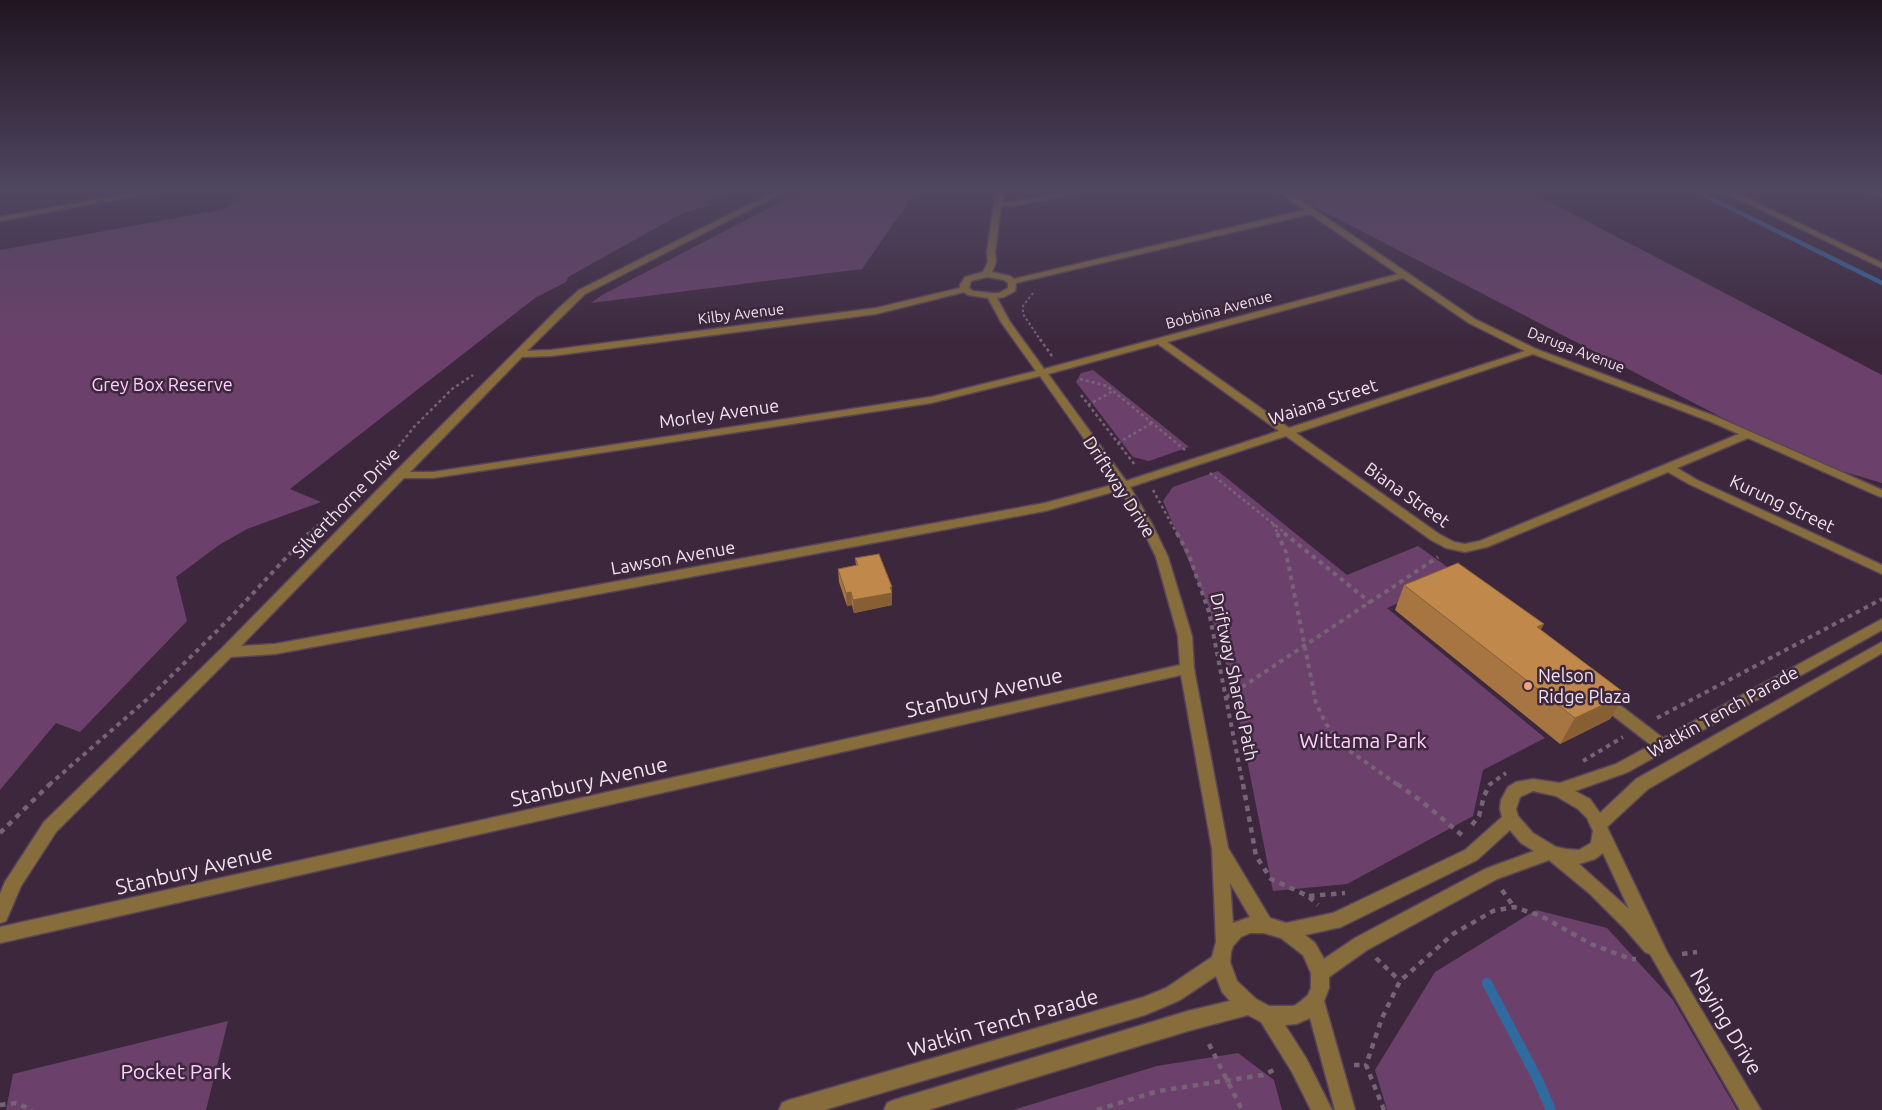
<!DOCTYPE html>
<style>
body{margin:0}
canvas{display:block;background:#3c273c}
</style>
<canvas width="1882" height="1110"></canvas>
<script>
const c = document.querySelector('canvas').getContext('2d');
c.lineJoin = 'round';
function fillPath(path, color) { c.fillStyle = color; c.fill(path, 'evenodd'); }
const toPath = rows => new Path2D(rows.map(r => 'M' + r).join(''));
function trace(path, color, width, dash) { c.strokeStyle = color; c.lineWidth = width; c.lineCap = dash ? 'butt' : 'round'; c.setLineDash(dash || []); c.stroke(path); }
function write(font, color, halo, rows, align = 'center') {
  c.font = font + ' Ubuntu,sans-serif'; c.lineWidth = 5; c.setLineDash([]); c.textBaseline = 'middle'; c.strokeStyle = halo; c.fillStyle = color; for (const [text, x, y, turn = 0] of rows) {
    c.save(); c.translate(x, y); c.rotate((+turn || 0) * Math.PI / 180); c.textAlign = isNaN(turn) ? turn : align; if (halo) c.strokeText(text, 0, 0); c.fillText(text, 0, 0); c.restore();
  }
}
fillPath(toPath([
 [245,191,731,191,702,204,714,204,683,213,568,277,566,282,535,298,290,489,321,502,247,529,219,545,176,577,187,621,80,732,56,723,0,790,0,250,225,209],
 [805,191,916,191,862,269,591,303,602,295,790,197],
 [1284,191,1529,191,1882,375,1882,483,1804,460],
 [1093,370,1189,447,1149,461,1133,457,1076,382,1081,373],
 [1218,471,1347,575,1418,546,1460,576,1387,608,1545,738,1483,770,1473,816,1347,884,1273,891,1232,684,1209,608,1163,501,1173,487],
 [1536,910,1607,928,1673,1000,1737,1110,1387,1110,1375,1070,1435,972],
 [228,1021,206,1110,6,1110,13,1074],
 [1238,1053,1274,1080,1282,1110,1013,1110,1157,1066]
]), '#6b416b');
trace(toPath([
 [1696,191,1882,283]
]), '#306ba0', 4.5);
trace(toPath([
 [1487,983,1537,1078,1551,1110]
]), '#306ba0', 10);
const minor = toPath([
 [145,191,161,191,0,221,0,217,145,191],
 [776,191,786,191,585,294,527,351,551,350,876,308,960,288,960,285,965,277,983,272,988,262,987,252,994,204,998,191,1006,191,1002,202,1014,202,1071,191,1086,191,1014,206,1001,206,995,252,996,262,992,272,1010,276,1014,279,1305,210,1278,191,1287,191,1475,319,1536,349,1717,417,1882,490,1882,497,1878,496,1748,438,1677,468,1697,480,1882,565,1882,574,1689,484,1668,472,1487,547,1465,552,1446,548,1431,540,1286,436,1130,487,1152,524,1168,557,1192,636,1194,669,1228,848,1270,918,1286,923,1333,913,1465,850,1502,817,1500,809,1501,800,1508,787,1516,782,1533,779,1560,783,1616,764,1651,745,1598,704,1596,700,1598,696,1603,695,1608,696,1663,738,1882,619,1882,630,1628,772,1575,791,1590,799,1600,813,1636,779,1882,642,1882,653,1648,789,1607,827,1667,952,1761,1110,1740,1110,1650,954,1645,952,1625,929,1589,893,1549,860,1497,879,1367,950,1329,977,1329,988,1324,1001,1355,1110,1335,1110,1310,1018,1296,1024,1285,1025,1306,1058,1332,1110,1311,1110,1292,1072,1261,1022,1248,1015,1188,1031,928,1110,884,1110,887,1103,894,1100,1188,1011,1230,1001,1222,992,1216,976,1180,1000,1145,1015,824,1110,779,1110,782,1103,789,1100,1144,997,1166,988,1212,957,1216,942,1212,849,1181,675,0,943,0,927,1180,665,1178,636,1156,557,1140,524,1120,490,1045,511,275,654,231,657,56,832,21,886,6,921,0,923,0,894,5,882,44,822,222,648,394,473,560,307,579,290,776,191],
 [1310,214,1398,274,1044,369,1010,322,997,298,1004,297,1015,291,1016,283,1310,214],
 [987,277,1004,280,1008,283,1008,288,999,293,991,293,973,291,969,288,971,281,987,277],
 [1403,278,1469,323,1525,351,1289,428,1167,342,1403,278],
 [964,292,968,295,988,298,1001,322,1036,371,931,397,433,472,410,472,522,357,551,356,876,314,964,292],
 [1158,344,1279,431,1126,481,1048,374,1158,344],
 [1533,354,1709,421,1739,434,1480,541,1465,544,1454,542,1439,534,1296,433,1533,354],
 [1040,376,1116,484,1045,503,275,644,241,646,404,478,433,478,931,403,1040,376],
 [1533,791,1556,796,1578,809,1587,818,1593,831,1591,843,1579,850,1566,849,1556,847,1533,833,1518,816,1516,809,1520,797,1533,791],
 [1510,830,1521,843,1534,851,1485,869,1355,938,1324,959,1315,943,1305,935,1341,927,1477,860,1510,830],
 [1603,853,1629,909,1579,864,1595,859,1603,853],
 [1230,883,1250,917,1233,923,1230,883],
 [1250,933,1264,933,1281,938,1303,955,1311,973,1311,988,1308,995,1300,1002,1294,1006,1269,1006,1256,999,1237,981,1230,962,1231,952,1233,946,1241,937,1250,933],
 [1722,191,1732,191,1882,263,1882,268,1722,191]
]);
trace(minor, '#594559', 3);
trace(toPath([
 [1033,293,1023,306,1023,314,1041,341]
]), '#766476', 2, [2.5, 2.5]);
trace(toPath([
 [1040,339,1052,356],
 [1080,379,1107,386,1185,450],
 [1081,395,1135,465],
 [1088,405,1113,391],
 [1118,443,1152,423],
 [391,456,414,427,452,389,473,375],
 [1210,473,1286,534],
 [1153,490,1177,534],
 [1273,524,1278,534],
 [308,534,359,489]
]), '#766476', 2.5, [3, 3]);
trace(toPath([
 [1177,533,1189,555,1209,612,1243,785],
 [1277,533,1286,552,1316,703,1326,724,1344,747,1398,785],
 [1284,533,1371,603],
 [1227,697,1438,557],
 [1657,718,1882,599],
 [1583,761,1623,737],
 [49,785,152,695,230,618,309,533],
 [1489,785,1506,773]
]), '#766476', 4, [4.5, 4.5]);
trace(toPath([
 [1243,784,1256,856,1271,879,1308,896,1318,905],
 [1397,784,1420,800,1463,836],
 [1472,825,1479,816,1484,796,1490,784],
 [0,833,50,784],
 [1502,890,1514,907],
 [1309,896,1345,893],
 [1682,954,1697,952],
 [1376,958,1400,981],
 [1209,1044,1242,1110],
 [1354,1065,1366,1065],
 [0,1105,16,1103,32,1110],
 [1097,1110,1158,1091,1263,1075,1276,1069],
 [1384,1110,1366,1065,1382,1018,1400,981,1453,934,1493,911,1514,907,1541,916,1591,944,1631,959,1636,959]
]), '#766476', 4.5, [5.5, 5.5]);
fillPath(minor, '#876d3c');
fillPath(toPath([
 [1861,191,1882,191,1882,197],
 [855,558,892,587,892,605,854,613,852,605,847,606,839,582,838,569,856,565],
 [1404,585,1541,630,1626,694,1610,719,1560,744,1395,610]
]), '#a67541');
fillPath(toPath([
 [892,587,892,605,854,613,853,600],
 [851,592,852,605,847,606,846,593],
 [1544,624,1531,649,1537,627],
 [1626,694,1610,719,1560,744,1575,718]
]), '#875f35');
const building = toPath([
 [879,554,892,587,890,587,892,593,853,600,851,592,846,593,838,569,858,565,855,558,879,554],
 [1458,563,1544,624,1537,627,1626,694,1575,718,1404,585,1458,563]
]);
fillPath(building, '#c1884c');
trace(building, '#875f35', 1);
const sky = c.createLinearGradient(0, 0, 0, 346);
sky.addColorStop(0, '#211521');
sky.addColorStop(0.55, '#504761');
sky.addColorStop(1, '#50476100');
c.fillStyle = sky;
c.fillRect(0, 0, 1882, 346);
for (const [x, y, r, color] of [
 [1528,686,5,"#f1a17c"]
]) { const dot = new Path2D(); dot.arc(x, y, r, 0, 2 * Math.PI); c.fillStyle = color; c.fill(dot); trace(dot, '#3c273c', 2); }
write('15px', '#f0e2ef', '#3c273c', [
 ["Bobbina Avenue",1219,310,-15],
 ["Kilby Avenue",741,314,-7],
 ["Daruga Avenue",1576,350,21]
]);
write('18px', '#ffcffe', '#3c273c', [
 ["Grey Box Reserve",162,385]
]);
write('18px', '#f0e2ef', '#3c273c', [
 ["Waiana Street",1323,402,-18],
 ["Morley Avenue",719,414,-8],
 ["Driftway Drive",1119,487,57],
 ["Biana Street",1407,495,35],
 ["Silverthorne Drive",346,503,-46],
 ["Kurung Street",1782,504,25],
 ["Lawson Avenue",673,558,-10],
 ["Driftway Shared Path",1234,677,78],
 ["Watkin Tench Parade",1723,712,-29]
]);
write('18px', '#f0e2ef', '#3c273c', [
 ["Nelson",1538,676],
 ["Ridge Plaza",1538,697]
], 'left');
write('21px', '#f0e2ef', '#3c273c', [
 ["Stanbury Avenue",984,693,-13],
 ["Stanbury Avenue",589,782,-13],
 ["Stanbury Avenue",194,870,-13],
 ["Naying Drive",1726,1022,59],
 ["Watkin Tench Parade",1003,1023,-16]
]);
write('21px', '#ffcffe', '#3c273c', [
 ["Wittama Park",1363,741],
 ["Pocket Park",176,1072]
]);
</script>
